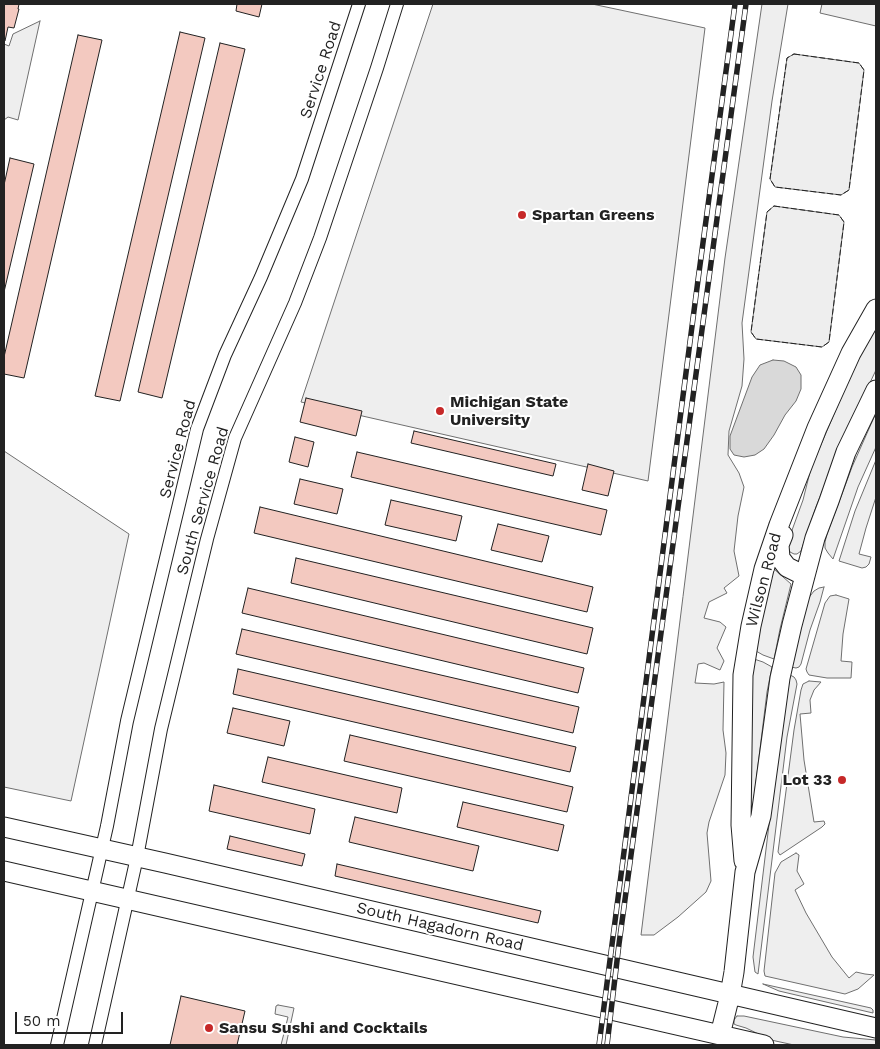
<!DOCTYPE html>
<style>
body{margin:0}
#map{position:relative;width:880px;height:1049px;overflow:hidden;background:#fff;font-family:"Work Sans",sans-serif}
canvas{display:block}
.frame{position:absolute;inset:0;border:5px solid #222;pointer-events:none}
.scale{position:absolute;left:15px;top:1012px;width:108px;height:22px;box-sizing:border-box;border:2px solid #222;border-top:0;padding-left:6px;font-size:15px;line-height:18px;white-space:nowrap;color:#222;-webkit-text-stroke:4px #fff;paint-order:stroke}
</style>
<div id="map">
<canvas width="880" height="1049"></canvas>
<div class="frame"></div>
<div class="scale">50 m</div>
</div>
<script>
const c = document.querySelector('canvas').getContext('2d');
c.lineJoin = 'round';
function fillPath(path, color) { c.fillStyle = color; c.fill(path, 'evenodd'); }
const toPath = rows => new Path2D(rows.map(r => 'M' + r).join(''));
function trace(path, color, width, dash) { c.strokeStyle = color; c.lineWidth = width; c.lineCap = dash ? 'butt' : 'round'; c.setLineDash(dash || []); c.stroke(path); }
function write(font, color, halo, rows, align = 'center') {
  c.font = font + ' "Work Sans",sans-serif'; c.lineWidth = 4; c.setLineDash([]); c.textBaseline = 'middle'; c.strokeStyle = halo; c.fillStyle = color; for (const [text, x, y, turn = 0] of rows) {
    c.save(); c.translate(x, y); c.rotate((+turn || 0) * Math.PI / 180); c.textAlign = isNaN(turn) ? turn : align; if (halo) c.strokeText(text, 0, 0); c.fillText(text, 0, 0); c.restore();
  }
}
const green = toPath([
 [433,4,592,4,705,28,648,481,301,402,433,4],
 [762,4,788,4,772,101,742,323,744,359,742,386,729,431,728,455,739,473,744,487,738,516,734,551,739,576,724,588,727,593,709,602,704,618,720,622,726,627,717,648,724,661,720,670,704,663,698,664,695,683,714,684,724,682,723,730,726,753,725,775,709,822,707,833,711,881,706,892,678,917,654,935,641,935,725,258,762,4],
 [822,4,876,4,876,26,820,13,822,4],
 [40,21,18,120,8,117,4,120,4,44,9,46,13,34,40,21],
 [794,54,859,63,864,70,849,190,841,195,775,187,770,179,787,58,794,54],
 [774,206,839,215,844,222,829,342,822,347,756,339,751,332,767,212,774,206],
 [876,324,876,370,841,444,816,507,801,551,797,554,794,554,790,552,787,544,803,500,811,468,849,379,876,324],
 [876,413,876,447,858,487,833,559,828,553,825,548,825,542,827,534,852,467,876,413],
 [4,451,129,534,71,801,4,787,4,451],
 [876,460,876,497,866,528,859,554,871,557,869,564,866,567,862,568,839,561,855,511,876,460],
 [774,569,791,584,780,629,774,659,763,655,756,651,760,620,773,571,774,569],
 [824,587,820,602,810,630,801,664,799,667,796,668,791,667,807,600,814,591,819,588,824,587],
 [836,595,849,599,843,634,841,661,852,662,851,678,827,678,809,675,807,672,806,669,825,603,830,596,836,595],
 [754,659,763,662,772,667,767,692,751,822,749,824,750,699,754,659],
 [790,675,794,677,796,680,797,684,787,737,782,778,758,974,755,972,753,957,774,783,790,675],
 [809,681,821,682,814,690,810,700,811,713,800,714,804,760,814,822,824,821,825,824,822,827,780,855,778,852,794,730,801,690,803,684,809,681],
 [796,853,799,855,797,871,804,884,795,890,806,913,832,957,849,978,856,972,865,974,874,975,858,989,845,994,765,976,764,971,775,873,781,862,796,853],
 [763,984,871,1008,873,1010,873,1013,779,991,763,984],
 [278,1005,294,1008,286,1045,281,1045,288,1017,275,1014,276,1006,278,1005],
 [737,1016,744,1016,843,1037,876,1040,876,1045,794,1045,771,1040,746,1028,736,1025,734,1024,734,1020,737,1016]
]);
fillPath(green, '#eee');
trace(green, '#6f6f6f', 1);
const water = toPath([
 [773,360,784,361,796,367,801,375,801,389,796,401,785,415,774,435,764,449,755,455,744,457,734,455,730,449,730,436,752,377,760,365,773,360]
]);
fillPath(water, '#d9d9d9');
trace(water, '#6f6f6f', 1);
const building = toPath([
 [4,4,19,4,18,9,19,9,14,28,8,27,5,41,4,40,4,4],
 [237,4,262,4,259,17,236,11,237,4],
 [180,32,205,38,120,401,95,396,180,32],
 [78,35,102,40,24,378,4,374,4,357,78,35],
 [220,43,245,49,162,398,138,392,220,43],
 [10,158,34,164,4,292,4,185,10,158],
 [306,398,362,411,356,436,300,422,306,398],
 [414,431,556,464,553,476,411,443,414,431],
 [295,437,314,442,308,467,289,462,295,437],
 [357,452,607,510,601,535,351,477,357,452],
 [588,464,614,471,608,496,582,490,588,464],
 [300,479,343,489,337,514,294,504,300,479],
 [391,500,462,516,456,541,385,525,391,500],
 [260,507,593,587,587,612,254,533,260,507],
 [498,524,549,536,542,562,491,550,498,524],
 [296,558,593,628,587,654,291,583,296,558],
 [248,588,584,668,578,693,242,613,248,588],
 [242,629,579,707,573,733,236,654,242,629],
 [238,669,576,747,570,772,233,694,238,669],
 [233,708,290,721,284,746,227,733,233,708],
 [350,735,573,787,567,812,344,761,350,735],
 [268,757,402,788,397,813,262,782,268,757],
 [214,785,315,809,310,834,209,811,214,785],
 [463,802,564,825,558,851,457,827,463,802],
 [355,817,479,846,473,871,349,842,355,817],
 [230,836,305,854,302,866,227,849,230,836],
 [337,864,541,911,538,923,335,876,337,864],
 [181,996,245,1011,237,1045,170,1045,181,996]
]);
fillPath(building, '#f3c9c0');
trace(building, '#222', 1);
const street = toPath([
 [57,1045,107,826,127,721,197,429,225,355,261,277,302,179,359,4],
 [95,1045,137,857,161,729,207,539,235,438,295,303,320,238,377,68,397,4]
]);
const secondary = toPath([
 [783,535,779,545,780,558,787,567,805,576],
 [4,827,165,863,876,1028],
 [744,861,741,825,743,675,751,626,764,569,779,525,817,428,851,353,876,309],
 [4,871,764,1045],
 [720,1035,730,995,734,972,745,872,761,816,780,678,792,625,815,538,829,501,846,452,876,390]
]);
trace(street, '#222', 14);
trace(secondary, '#222', 21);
trace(street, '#fff', 12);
trace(secondary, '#fff', 19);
const rail = toPath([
 [599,1045,698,280,735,4],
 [607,1045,619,944,746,4]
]);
trace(rail, '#222', 5.5);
trace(rail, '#fff', 4, [11]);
trace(toPath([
 [794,54,859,63,864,70,849,190,841,195,775,187,770,179,787,58,794,54],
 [774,206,839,215,844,222,829,342,822,347,756,339,751,332,767,212,774,206]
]), '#222', 1, [6, 2.5]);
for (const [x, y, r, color] of [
 [522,215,5,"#c62828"],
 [440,411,5,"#c62828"],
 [842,780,5,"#c62828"],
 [209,1028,5,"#c62828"]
]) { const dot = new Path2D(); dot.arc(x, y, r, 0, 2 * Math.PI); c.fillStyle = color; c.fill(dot); trace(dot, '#fff', 2); }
write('16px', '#222', '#fff', [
 ["Service Road",321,70,-72],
 ["Service Road",178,449,-75],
 ["South Service Road",203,501,-74],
 ["Wilson Road",764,580,-75],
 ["South Hagadorn Road",440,927,13]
]);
write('bold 16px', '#222', '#fff', [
 ["Spartan Greens",532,215],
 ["Michigan State",450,402],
 ["University",450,420],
 ["Lot 33",832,780,"right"],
 ["Sansu Sushi and Cocktails",219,1028]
], 'left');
</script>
